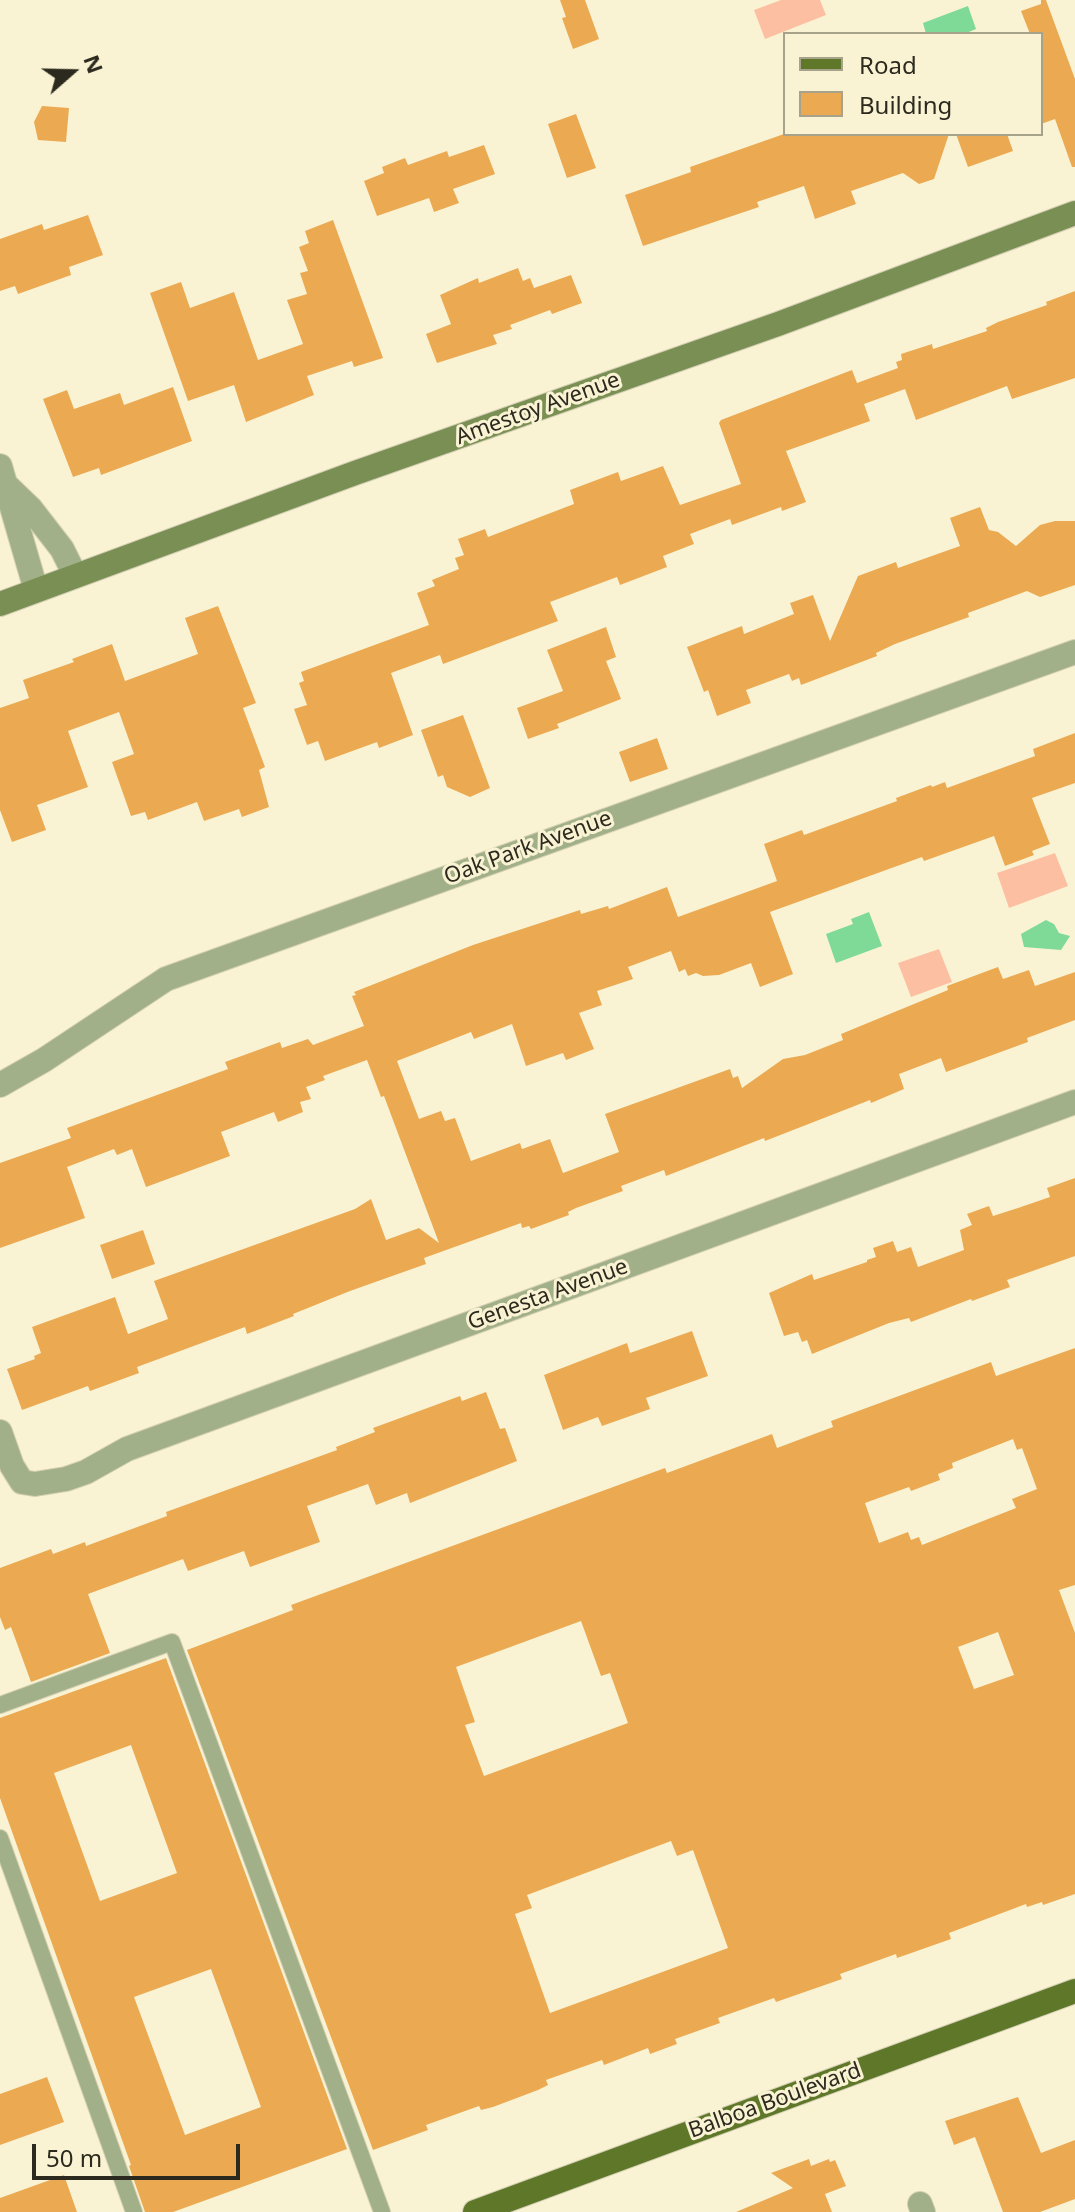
<!DOCTYPE html>
<style>
body{margin:0}
#map{position:relative;width:1075px;height:2212px;overflow:hidden;background:#f9f3d4;font-family:"Noto Sans",sans-serif}
canvas{display:block}
.legend{position:absolute;left:783px;top:32px;width:260px;height:104px;box-sizing:border-box;background:#f9f3d4;border:2px solid #a7a38b;margin:0;padding:10px 14px;list-style:none;font-size:24px;color:#2c2a1e}
.legend li{display:flex;align-items:center;gap:16px;height:40px}
.legend b{width:40px;border:2px solid #a7a38b}
.north{position:absolute;left:32px;top:32px;width:80px;height:80px;-webkit-text-stroke:6px #f9f3d4;paint-order:stroke;rotate:70deg;font-size:22px;font-weight:700;line-height:32px;text-align:center;color:#2c2a1e}
.north::after{content:'';display:block;margin:auto;width:28px;height:36px;background:#2c2a1e;clip-path:polygon(50% 0,100% 100%,50% 72%,0 100%)}
.scale{position:absolute;left:32px;top:2144px;width:208px;height:36px;box-sizing:border-box;border:4px solid #2c2a1e;border-top:0;padding-left:10px;font-size:24px;line-height:28px;white-space:nowrap;color:#2c2a1e;-webkit-text-stroke:6px #f9f3d4;paint-order:stroke}
</style>
<div id="map">
<canvas width="1075" height="2212"></canvas>
<ul class="legend">
<li><b style="height:10px;background:#5e7728"></b>Road</li>
<li><b style="height:22px;background:#ebaa52"></b>Building</li>
</ul>
<div class="north">N</div>
<div class="scale">50 m</div>
</div>
<script>
const c = document.querySelector('canvas').getContext('2d');
c.lineJoin = 'round';
function fillPath(path, color) { c.fillStyle = color; c.fill(path, 'evenodd'); }
const toPath = rows => new Path2D(rows.map(r => 'M' + r).join(''));
function trace(path, color, width, dash) { c.strokeStyle = color; c.lineWidth = width; c.lineCap = dash ? 'butt' : 'round'; c.setLineDash(dash || []); c.stroke(path); }
function write(font, color, halo, rows, align = 'center') {
  c.font = font + ' "Noto Sans",sans-serif'; c.lineWidth = 6; c.setLineDash([]); c.textBaseline = 'middle'; c.strokeStyle = halo; c.fillStyle = color; for (const [text, x, y, turn = 0] of rows) {
    c.save(); c.translate(x, y); c.rotate((+turn || 0) * Math.PI / 180); c.textAlign = isNaN(turn) ? turn : align; if (halo) c.strokeText(text, 0, 0); c.fillText(text, 0, 0); c.restore();
  }
}
fillPath(toPath([
 [781,0,820,0,826,15,765,39,754,10],
 [1055,853,1068,886,1009,908,997,873],
 [939,949,952,982,911,997,898,963]
]), '#fdbfa2');
fillPath(toPath([
 [968,6,976,29,964,34,926,34,923,23],
 [869,912,882,946,836,963,826,934,853,924,851,919],
 [1046,920,1054,924,1059,933,1070,936,1061,950,1024,947,1021,934]
]), '#7fda97');
fillPath(toPath([
 [560,0,585,0,599,39,573,49,562,18,566,17],
 [1041,0,1046,0,1075,79,1075,167,1072,167,1055,119,1041,124,1041,34,1030,34,1021,11,1041,4],
 [42,106,69,108,66,142,38,140,34,122],
 [576,114,596,168,567,178,548,124],
 [784,134,949,134,934,179,919,184,903,173,851,191,856,204,815,219,804,186,757,202,759,207,643,246,625,195,691,172,690,167],
 [956,134,1007,134,1013,151,968,167],
 [484,145,495,174,453,189,459,203,434,212,429,198,377,216,364,181,384,173,382,167,405,158,408,165,447,151,449,157],
 [88,215,103,255,69,267,71,275,18,294,15,286,0,291,0,239,42,224,44,230],
 [333,220,383,358,354,367,352,361,307,376,314,395,246,422,234,385,188,401,150,293,181,282,190,308,234,292,258,360,303,344,287,300,307,294,300,273,308,271,299,247,309,243,305,231],
 [518,268,523,281,530,278,534,288,571,275,582,303,552,314,550,310,510,325,512,329,493,335,497,344,437,363,426,334,451,324,440,295,478,278,479,283],
 [1075,291,1075,378,1012,399,1007,386,916,420,905,389,864,404,870,421,786,451,806,502,782,511,781,507,732,525,730,519,690,534,694,544,663,556,667,567,620,585,617,577,550,602,558,621,443,664,440,655,391,673,413,735,379,748,377,742,325,761,318,741,307,745,294,709,307,705,299,683,304,681,301,672,429,625,417,593,435,586,432,580,459,569,455,558,464,555,458,539,485,529,488,537,574,504,570,490,618,472,621,481,663,466,680,505,741,484,719,423,721,420,852,370,857,383,898,368,896,362,902,360,901,354,932,344,933,349,987,331,986,328,998,322,1047,305,1046,302],
 [173,387,192,441,101,475,99,468,73,477,43,399,67,390,74,409,120,393,124,405],
 [980,507,989,530,998,532,1016,546,1040,525,1055,521,1075,521,1075,585,1040,597,1027,591,968,613,969,617,895,644,876,653,877,656,801,685,799,678,792,681,789,674,746,690,751,703,717,716,708,690,704,692,687,647,742,626,744,634,794,614,790,603,813,595,830,641,858,576,896,562,898,568,960,546,950,518],
 [218,606,256,703,243,708,265,767,259,770,269,807,242,817,239,809,204,821,197,802,148,820,145,812,131,816,112,762,134,754,119,712,68,731,88,787,37,805,46,830,12,842,0,810,0,708,29,698,23,680,74,662,72,659,112,644,125,681,198,654,185,618],
 [606,627,616,657,606,661,621,699,557,724,559,728,528,739,517,708,563,691,547,650],
 [463,715,490,788,470,797,447,787,443,775,438,777,421,730],
 [1075,733,1075,783,1032,798,1050,844,1032,851,1034,855,1005,866,994,836,924,861,922,857,770,912,793,974,760,987,751,963,719,975,703,976,696,973,688,976,685,969,679,972,671,951,628,967,633,979,597,991,602,1005,579,1013,594,1049,566,1060,563,1053,526,1066,512,1024,474,1039,471,1032,397,1061,419,1119,441,1111,445,1121,455,1118,471,1161,520,1143,522,1149,550,1139,563,1173,619,1152,605,1114,730,1069,733,1078,738,1076,742,1088,783,1059,805,1055,843,1040,841,1034,948,990,947,986,998,967,1003,979,1029,970,1035,986,1075,972,1075,1020,1027,1038,1028,1042,946,1072,941,1058,899,1074,904,1089,871,1103,870,1100,765,1141,764,1138,666,1176,664,1170,621,1186,623,1191,576,1208,568,1212,569,1215,531,1229,529,1226,522,1228,521,1223,424,1258,426,1264,350,1291,293,1314,294,1316,247,1334,245,1327,137,1367,139,1373,90,1391,88,1386,22,1410,7,1369,35,1359,34,1356,41,1353,32,1327,115,1297,128,1334,168,1319,154,1281,355,1209,371,1199,386,1240,419,1228,439,1243,384,1096,381,1097,367,1060,323,1076,325,1080,306,1087,311,1099,300,1102,303,1112,278,1122,274,1112,221,1132,230,1156,146,1187,132,1149,117,1155,114,1149,67,1167,85,1218,0,1248,0,1163,71,1138,67,1128,228,1069,225,1062,280,1042,282,1048,308,1039,313,1045,364,1026,352,996,356,995,354,992,473,945,580,910,581,914,608,906,609,909,667,887,678,917,777,881,764,844,802,830,804,835,897,801,896,798,931,785,932,787,945,782,947,788,1035,756,1033,749],
 [657,738,668,769,630,782,619,752],
 [1075,1178,1075,1256,1007,1280,1010,1287,972,1301,971,1299,911,1322,909,1318,889,1323,812,1354,807,1340,802,1342,798,1332,784,1336,769,1293,812,1274,814,1280,867,1262,867,1260,876,1257,873,1248,893,1241,897,1252,911,1247,918,1267,964,1250,960,1230,972,1225,967,1214,989,1206,993,1216,1018,1208,1050,1197,1047,1188],
 [143,1230,155,1264,112,1279,100,1245],
 [692,1331,708,1376,646,1398,650,1409,602,1426,598,1417,563,1430,544,1375,627,1343,630,1353],
 [1075,1348,1075,1585,1059,1590,1075,1633,1075,1894,1043,1905,1042,1902,1027,1907,1026,1904,949,1933,951,1939,897,1958,896,1954,840,1974,842,1979,776,2002,774,1998,718,2018,720,2023,675,2039,677,2044,650,2054,648,2048,604,2065,602,2060,546,2080,548,2085,538,2090,493,2107,481,2110,479,2106,426,2125,428,2130,373,2150,187,1650,293,1610,291,1605,665,1468,667,1473,772,1434,777,1448,833,1427,831,1421,991,1362,996,1376],
 [1013,1439,1017,1450,1022,1448,1037,1489,1012,1499,1016,1508,922,1545,919,1537,911,1540,908,1532,879,1543,865,1503,909,1487,911,1491,940,1480,938,1474,953,1468,952,1463],
 [581,1621,601,1676,610,1673,628,1723,484,1776,465,1725,475,1722,456,1667],
 [998,1632,1014,1675,974,1689,958,1647],
 [671,1841,677,1856,693,1850,728,1948,550,2013,515,1914,532,1908,527,1895],
 [486,1392,500,1429,505,1428,517,1461,410,1503,407,1493,376,1505,368,1484,307,1506,320,1542,250,1567,244,1551,188,1571,183,1559,88,1594,110,1653,31,1682,11,1627,5,1630,0,1617,0,1568,51,1549,53,1554,85,1542,86,1546,167,1516,166,1512,337,1450,336,1447,375,1432,373,1428,460,1396,462,1401],
 [166,1658,347,2149,173,2212,145,2212,129,2166,131,2165,0,1798,0,1718],
 [131,1745,177,1873,100,1901,54,1773],
 [211,1969,261,2107,185,2135,134,1997],
 [47,2077,64,2122,0,2145,0,2094],
 [1018,2097,1041,2153,1075,2140,1075,2199,1040,2212,1003,2212,975,2137,954,2145,945,2121],
 [809,2159,811,2166,829,2159,830,2162,835,2160,846,2186,825,2194,832,2212,736,2212,793,2188,771,2173],
 [64,2175,77,2212,0,2212,0,2198]
]), '#ebaa52');
const lane = toPath([
 [0,1705,172,1642,382,2212],
 [0,1838,134,2212]
]);
const street = toPath([
 [0,466,36,590],
 [7,486,31,509,62,549,75,575],
 [0,1085,44,1060,166,979,1075,652],
 [0,1432,12,1466,22,1482,35,1484,66,1479,86,1472,127,1449,1075,1102],
 [920,2204,923,2212]
]);
const secondary = toPath([
 [0,604,355,473,778,324,1075,213]
]);
const primary = toPath([
 [475,2212,1075,1991]
]);
trace(lane, '#d4cfb3', 18);
trace(street, '#d4cfb3', 26);
trace(secondary, '#d4cfb3', 26);
trace(primary, '#d4cfb3', 26);
trace(lane, '#a1b088', 16);
trace(street, '#a1b088', 24);
trace(secondary, '#7a8f53', 24);
trace(primary, '#5e7728', 24);
write('22px', '#2c2a1e', '#f9f3d4', [
 ["Amestoy Avenue",538,409,-20],
 ["Oak Park Avenue",528,848,-20],
 ["Genesta Avenue",548,1295,-20],
 ["Balboa Boulevard",775,2101,-20]
]);
</script>
